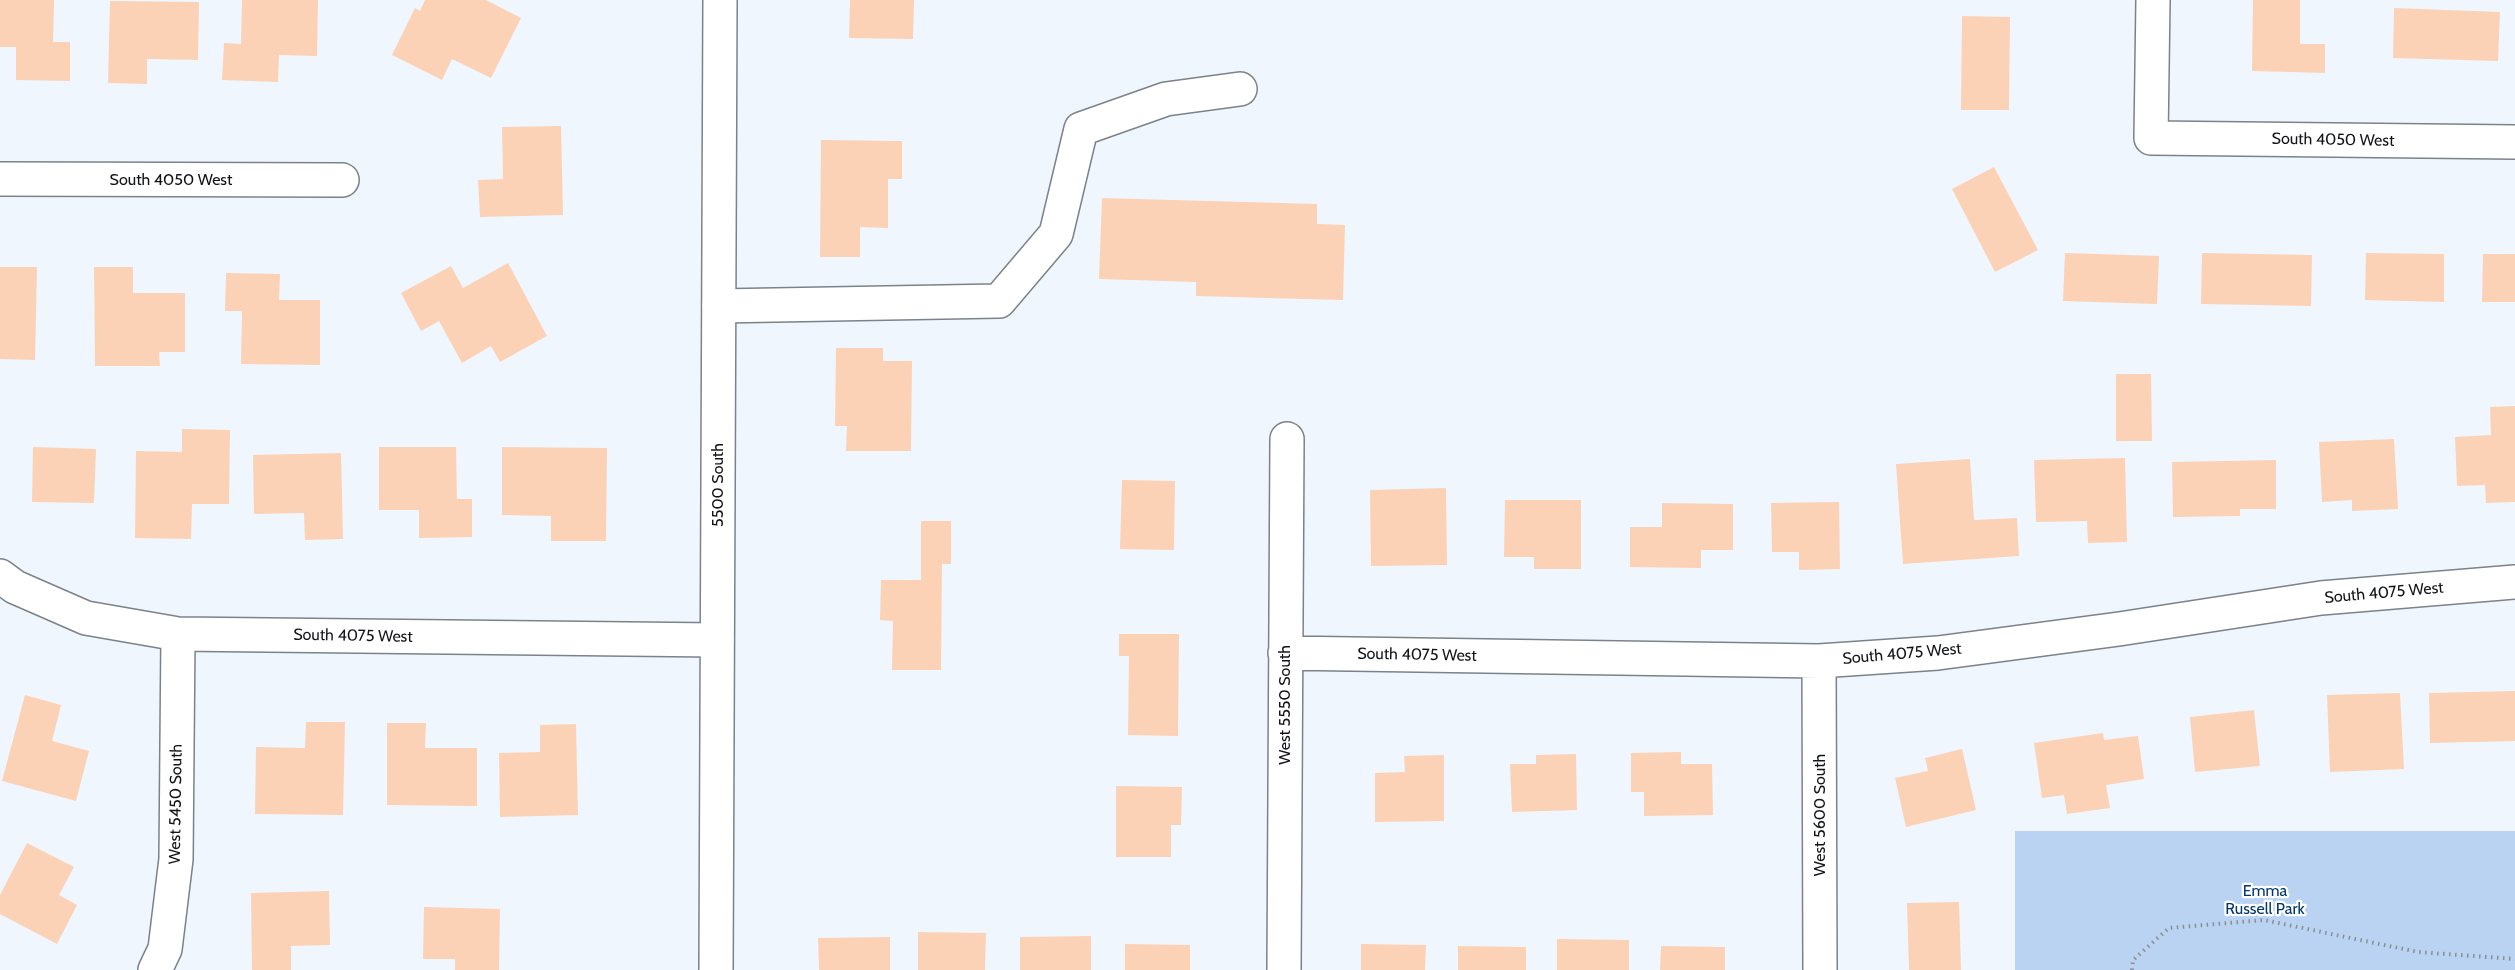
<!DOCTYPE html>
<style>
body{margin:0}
canvas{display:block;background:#f0f6fd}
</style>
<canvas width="2515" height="970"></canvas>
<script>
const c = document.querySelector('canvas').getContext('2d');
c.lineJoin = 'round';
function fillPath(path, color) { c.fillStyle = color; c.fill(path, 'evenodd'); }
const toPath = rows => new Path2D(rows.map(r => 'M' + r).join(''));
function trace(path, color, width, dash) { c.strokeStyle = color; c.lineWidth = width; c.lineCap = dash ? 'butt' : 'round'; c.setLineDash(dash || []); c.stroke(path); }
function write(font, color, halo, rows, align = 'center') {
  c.font = font + ' Cabin,sans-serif'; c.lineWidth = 4.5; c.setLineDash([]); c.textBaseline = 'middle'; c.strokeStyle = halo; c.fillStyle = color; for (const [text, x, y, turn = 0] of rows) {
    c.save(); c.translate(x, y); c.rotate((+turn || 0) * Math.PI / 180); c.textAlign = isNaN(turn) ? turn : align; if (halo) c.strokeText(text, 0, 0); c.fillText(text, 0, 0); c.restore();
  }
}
fillPath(toPath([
 [2015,831,2515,831,2515,970,2015,970]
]), '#bad3f2');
fillPath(toPath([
 [0,0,54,0,53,42,70,42,70,81,16,80,16,47,0,47],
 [242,0,318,0,317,56,279,55,278,82,222,80,224,43,241,44],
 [425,0,486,0,521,18,491,78,452,59,442,80,392,55,415,8,420,11],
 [850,0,914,0,913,39,849,38],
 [2253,0,2300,0,2300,44,2325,44,2325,73,2252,71],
 [110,1,199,2,198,60,147,59,147,84,108,83],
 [2394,8,2500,12,2498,61,2393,58],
 [1962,16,2010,17,2009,110,1961,110],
 [561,126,563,215,480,217,478,180,503,179,502,127],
 [821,140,902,141,902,179,888,179,888,228,860,227,860,257,820,257],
 [1994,167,2038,250,1995,272,1952,189],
 [1102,198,1317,204,1317,224,1345,225,1343,300,1196,296,1196,282,1099,279],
 [2065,253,2159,256,2157,304,2063,301],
 [2202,253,2312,255,2311,306,2201,304],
 [2366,253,2444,254,2444,302,2365,300],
 [2483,254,2515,254,2515,302,2482,302],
 [508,263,547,336,500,362,491,346,462,363,439,321,421,331,401,293,451,266,463,288],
 [0,267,37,267,35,360,0,359],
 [94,267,133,267,133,293,185,293,185,352,159,352,160,366,95,366],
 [226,273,280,274,279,300,320,300,320,365,241,364,242,311,225,311],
 [836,348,883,348,883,361,912,361,911,451,846,451,847,426,835,426],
 [2116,374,2151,374,2152,441,2116,441],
 [2515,406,2515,502,2486,503,2485,485,2457,486,2455,437,2491,435,2490,407],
 [182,429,230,430,229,504,192,504,191,539,135,538,136,451,182,452],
 [2394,439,2398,509,2352,511,2352,500,2322,502,2319,442],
 [33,447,96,449,94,503,32,502],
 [379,447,456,447,457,499,472,499,472,537,419,538,419,510,379,510],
 [502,447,607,448,606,541,551,541,551,516,502,515],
 [341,453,343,539,305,540,304,513,254,514,253,455],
 [2125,458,2127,542,2088,543,2087,521,2036,522,2034,460],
 [1970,459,1974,520,2017,518,2019,556,1903,564,1896,464],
 [2276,460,2276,509,2240,509,2240,516,2173,517,2172,462],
 [1122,480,1175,481,1174,550,1120,549],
 [1446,488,1447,565,1371,566,1370,490],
 [1505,500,1581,500,1581,569,1534,569,1534,557,1504,557],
 [1839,502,1840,569,1799,570,1799,552,1772,552,1771,503],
 [1662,503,1733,504,1733,550,1701,550,1701,568,1630,567,1630,527,1662,527],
 [921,521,951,521,951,564,942,564,941,670,892,670,893,621,880,620,881,580,921,580],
 [1119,634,1179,634,1178,736,1128,735,1129,656,1119,656],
 [2515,691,2515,741,2430,743,2429,693],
 [2400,693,2404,769,2330,772,2327,695],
 [25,695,61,705,52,741,89,751,76,801,2,781],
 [2254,710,2260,766,2195,772,2190,717],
 [306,722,345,722,343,815,255,814,256,747,305,748],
 [387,723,426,723,425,748,477,748,477,806,387,805],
 [576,724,578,815,500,817,499,753,540,752,540,725],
 [2103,733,2104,740,2138,736,2144,779,2106,785,2110,808,2067,814,2064,795,2042,798,2034,743],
 [1962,749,1976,810,1906,827,1895,778,1928,771,1925,758],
 [1681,752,1681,764,1712,764,1713,815,1644,816,1644,792,1631,792,1631,753],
 [1576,754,1577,810,1512,812,1510,764,1536,764,1536,755],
 [1444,755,1444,821,1375,822,1375,773,1405,772,1404,756],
 [1116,786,1182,787,1181,825,1171,825,1171,857,1116,857],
 [27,843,74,867,59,895,77,905,57,944,0,914,0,895],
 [329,891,330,945,291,946,291,970,252,970,251,893],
 [1959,902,1961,970,1909,970,1907,903],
 [424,907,500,909,499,970,455,970,455,959,423,959],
 [918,932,986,933,985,970,918,970],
 [1091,936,1091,970,1020,970,1020,937],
 [890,937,890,970,819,970,818,938],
 [1557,939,1629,940,1629,970,1557,970],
 [1125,944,1190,945,1190,970,1125,970],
 [1361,944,1426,945,1425,970,1361,970],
 [1458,946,1526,947,1526,970,1458,970],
 [1661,946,1725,947,1725,970,1660,970]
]), '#fcd2b7');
const minor = toPath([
 [2153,0,2151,138,2515,142],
 [0,179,342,180],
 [719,306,999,301,1056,234,1081,129,1166,99,1240,89],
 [0,576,15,587,86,618,178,634,717,640],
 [1285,653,1819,661,1938,653,2119,629,2321,598,2515,582],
 [1819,661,1820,970],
 [155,970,165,949,176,859,178,634],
 [1284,970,1287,439]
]);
const major = toPath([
 [716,970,720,0]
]);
trace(minor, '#7c828a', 36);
trace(major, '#7c828a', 36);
trace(toPath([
 [2132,970,2133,960,2169,928,2264,920,2418,952,2515,959]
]), '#898e93', 4, [1.5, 4.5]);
trace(minor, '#fff', 33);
trace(major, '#fff', 33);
write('16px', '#121417', '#fff', [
 ["South 4050 West",2333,140,1],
 ["South 4050 West",171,180],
 ["5500 South",718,485,-90],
 ["South 4075 West",2384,593,-5],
 ["South 4075 West",353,636,1],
 ["South 4075 West",1902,654,-5],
 ["South 4075 West",1417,655,1],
 ["West 5550 South",1285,705,-90],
 ["West 5450 South",176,804,-89],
 ["West 5600 South",1820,815,-90]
]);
write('16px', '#02376b', '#fff', [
 ["Emma",2265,891],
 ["Russell Park",2265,909]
]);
</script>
